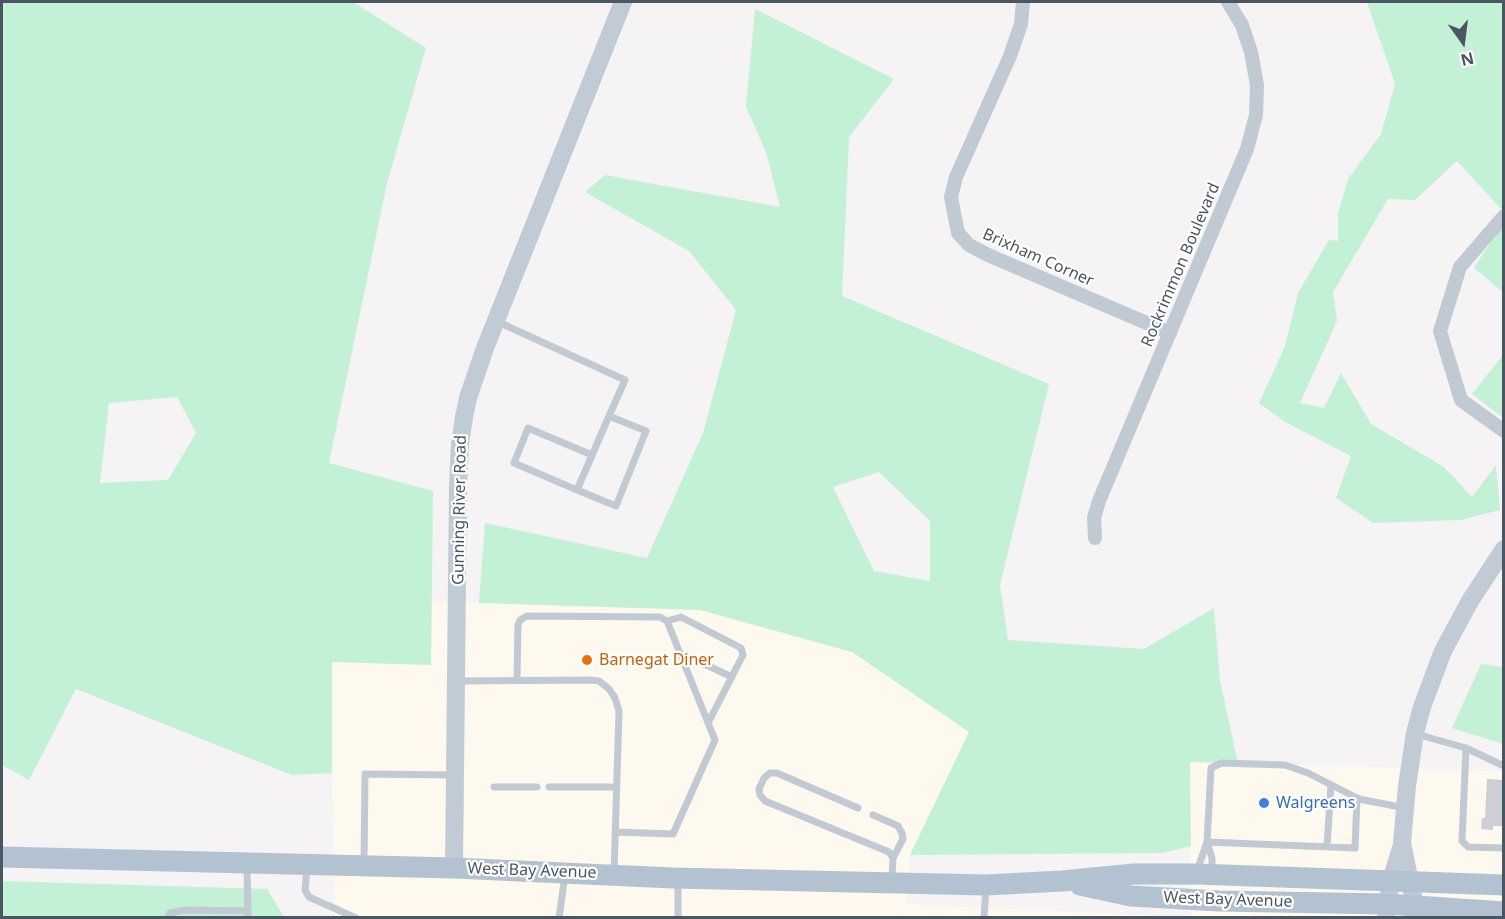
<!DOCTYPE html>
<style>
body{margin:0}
#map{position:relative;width:1505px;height:919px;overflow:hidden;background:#f5f3f3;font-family:"Noto Sans",sans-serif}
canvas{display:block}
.frame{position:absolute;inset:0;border:3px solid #4a5661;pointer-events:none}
.north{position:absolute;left:1433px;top:12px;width:60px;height:60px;-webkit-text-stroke:4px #fff;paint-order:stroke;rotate:166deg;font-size:16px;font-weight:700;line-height:24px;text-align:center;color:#4a5661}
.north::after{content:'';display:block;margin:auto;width:21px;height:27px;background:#4a5661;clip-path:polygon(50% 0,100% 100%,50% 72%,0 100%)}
</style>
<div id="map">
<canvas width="1505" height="919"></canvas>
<div class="frame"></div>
<div class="north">N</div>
</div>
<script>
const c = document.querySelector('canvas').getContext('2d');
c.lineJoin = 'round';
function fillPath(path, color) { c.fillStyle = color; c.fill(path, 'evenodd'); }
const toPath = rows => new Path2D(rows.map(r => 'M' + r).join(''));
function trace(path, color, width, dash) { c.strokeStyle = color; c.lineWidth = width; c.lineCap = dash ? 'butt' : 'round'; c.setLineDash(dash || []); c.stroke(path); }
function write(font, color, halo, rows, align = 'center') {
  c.font = font + ' "Noto Sans",sans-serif'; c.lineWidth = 4.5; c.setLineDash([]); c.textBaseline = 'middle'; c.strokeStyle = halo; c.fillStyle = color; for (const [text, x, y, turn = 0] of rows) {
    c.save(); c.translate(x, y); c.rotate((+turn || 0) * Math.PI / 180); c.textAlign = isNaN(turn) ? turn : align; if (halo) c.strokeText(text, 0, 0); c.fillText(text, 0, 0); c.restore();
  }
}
fillPath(toPath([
 [432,601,700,610,852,652,969,731,910,855,907,904,1177,917,335,917,332,773,332,662,431,665],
 [1190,762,1503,771,1503,917,1191,917]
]), '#fdf9ef');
fillPath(toPath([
 [2,2,353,2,426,48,387,183,329,463,433,491,431,665,332,662,332,773,292,775,76,689,29,780,2,765],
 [177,397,196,433,168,480,100,483,109,403],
 [1367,2,1503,2,1503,211,1457,161,1415,200,1388,199,1333,292,1337,321,1300,403,1324,408,1341,373,1371,424,1444,467,1472,497,1496,465,1500,510,1461,520,1373,523,1336,498,1351,456,1285,422,1259,403,1285,346,1298,293,1329,240,1338,241,1338,214,1348,179,1381,134,1395,84],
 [755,9,894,79,849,137,842,296,1049,384,1000,585,1008,640,1144,649,1214,608,1220,681,1238,763,1190,762,1191,846,1162,853,910,855,969,732,852,652,700,610,479,603,485,523,647,558,703,433,736,310,689,251,585,192,605,175,780,207,766,152,746,107],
 [879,472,930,521,930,581,874,571,833,487],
 [1503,223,1503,292,1474,268],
 [1503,355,1503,418,1472,394],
 [1481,664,1503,667,1503,744,1452,728],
 [2,881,267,889,284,917,2,918]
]), '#c3f1d5');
fillPath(toPath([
 [1487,779,1503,780,1503,826,1493,826,1493,830,1481,829,1482,818,1485,818]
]), '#cdcfd5');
trace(toPath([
 [496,321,625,380,609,416,577,490,514,463,528,428,592,455],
 [577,490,616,506,646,431,609,416],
 [667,621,681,617,741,648,743,655,708,723],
 [681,657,685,655,732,677],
 [456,681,591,680,599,681,609,689,615,698,619,711,614,874],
 [517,681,518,625,520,620,527,616,660,617,667,621,715,740,673,834,615,832],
 [1416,734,1466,748,1504,766],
 [1466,748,1462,841,1468,847,1504,848],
 [494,787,537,787],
 [549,787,616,787],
 [858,808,777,773,770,773,764,778,759,789,760,795,765,801,889,852,893,858,892,880],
 [873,815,898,826,902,833,903,839,893,858],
 [1207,842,1355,848,1357,798],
 [1327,846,1331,785],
 [364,863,365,774,454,775],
 [247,866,248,918],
 [307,868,305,890,309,897,356,918],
 [1197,871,1207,842],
 [1212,874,1212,858,1207,842,1211,768,1221,763,1285,765,1308,773,1359,799,1405,808],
 [167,918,170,913,185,910,248,911],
 [559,918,565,875],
 [678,918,678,880],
 [984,918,986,887]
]), '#c1cad2', 7);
trace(toPath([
 [1023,2,1021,24,1010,56,956,177,951,197,958,233,969,245,988,255,1170,333],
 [1504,216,1460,267,1440,331,1461,400,1504,431],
 [1095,538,1094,518,1099,501,1247,149,1256,115,1257,85,1251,52,1242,25,1228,2]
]), '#c1cad2', 14);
trace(toPath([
 [454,868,458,485,460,444,464,417,468,398,485,348,623,2],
 [1386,918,1391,880,1402,845],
 [1414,918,1415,906,1402,843,1407,786,1415,733,1422,707,1443,651,1470,601,1504,549]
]), '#c1cbd6', 18);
trace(toPath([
 [2,857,454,868,673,878,986,885,1062,881,1134,874,1196,874,1504,885],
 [1080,885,1131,896,1219,901,1387,904,1504,912]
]), '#b3c2d1', 21);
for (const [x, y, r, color] of [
 [587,660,6,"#e8710a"],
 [1264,803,6,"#3f7fe0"]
]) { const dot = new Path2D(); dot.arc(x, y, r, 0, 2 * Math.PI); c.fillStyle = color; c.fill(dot); trace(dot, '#fff', 2); }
write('16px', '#4a5661', '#fff', [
 ["Brixham Corner",1038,258,24],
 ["Rockrimmon Boulevard",1181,265,-67],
 ["Gunning River Road",460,510,-89],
 ["West Bay Avenue",532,871,2],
 ["West Bay Avenue",1228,900,2]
]);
write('16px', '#c56008', '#fff', [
 ["Barnegat Diner",599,660]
], 'left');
write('16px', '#366cbe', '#fff', [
 ["Walgreens",1276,803]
], 'left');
</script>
